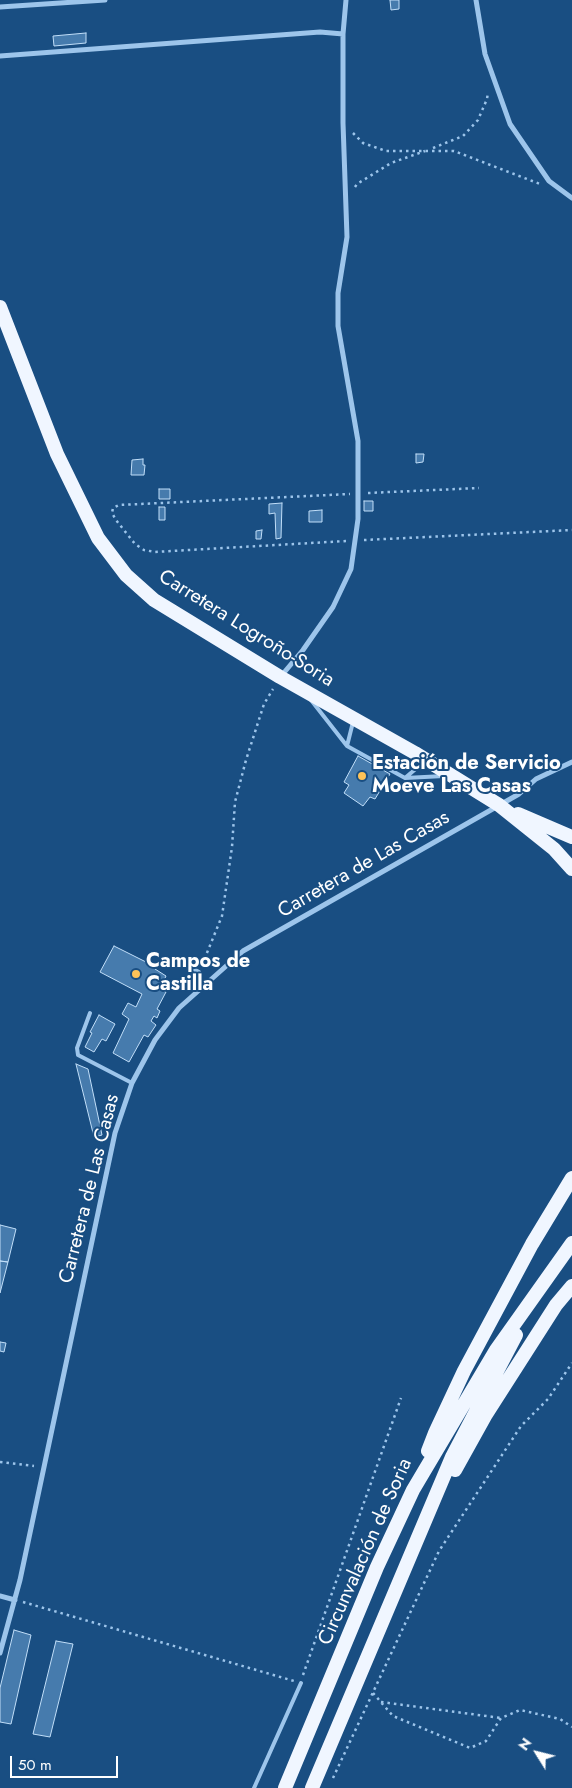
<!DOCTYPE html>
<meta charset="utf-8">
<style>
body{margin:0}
#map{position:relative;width:572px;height:1788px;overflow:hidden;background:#194e82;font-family:Jost,sans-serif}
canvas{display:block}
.north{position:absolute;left:512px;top:1728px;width:50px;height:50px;-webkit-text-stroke:4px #194e82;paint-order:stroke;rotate:306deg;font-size:14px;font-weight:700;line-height:20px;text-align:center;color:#fff}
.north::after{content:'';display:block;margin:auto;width:18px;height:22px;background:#fff;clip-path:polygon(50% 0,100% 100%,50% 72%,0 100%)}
.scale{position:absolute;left:10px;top:1756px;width:108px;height:22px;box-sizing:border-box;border:2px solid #fff;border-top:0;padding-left:6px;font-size:15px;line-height:18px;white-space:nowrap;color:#fff;-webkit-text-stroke:4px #194e82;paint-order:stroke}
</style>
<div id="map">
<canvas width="572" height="1788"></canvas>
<div class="north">N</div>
<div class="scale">50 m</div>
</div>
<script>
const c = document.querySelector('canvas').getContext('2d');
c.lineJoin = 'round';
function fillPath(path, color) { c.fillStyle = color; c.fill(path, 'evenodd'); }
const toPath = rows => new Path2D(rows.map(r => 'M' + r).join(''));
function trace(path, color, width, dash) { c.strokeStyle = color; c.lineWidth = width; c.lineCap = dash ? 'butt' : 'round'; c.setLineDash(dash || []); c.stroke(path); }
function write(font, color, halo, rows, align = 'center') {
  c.font = font + ' Jost,sans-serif'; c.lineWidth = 4; c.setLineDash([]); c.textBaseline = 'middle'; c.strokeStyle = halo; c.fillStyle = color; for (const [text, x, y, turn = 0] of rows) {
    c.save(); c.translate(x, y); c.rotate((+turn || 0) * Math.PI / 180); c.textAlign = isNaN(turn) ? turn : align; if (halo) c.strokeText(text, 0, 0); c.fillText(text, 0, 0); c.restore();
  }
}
const building = toPath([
 [390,0,399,0,399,9,391,10,390,0],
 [86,33,86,43,54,46,53,36,86,33],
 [416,454,424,454,423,462,416,463,416,454],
 [143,459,143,465,145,465,144,475,131,475,132,460,143,459],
 [159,489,170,489,170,499,159,499,159,489],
 [364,501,373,501,373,511,364,511,364,501],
 [282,503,281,538,276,539,275,513,269,514,269,504,282,503],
 [159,507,165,507,165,520,159,520,159,507],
 [322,510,322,522,309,522,309,511,322,510],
 [262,530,261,539,256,539,256,531,262,530],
 [358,756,390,774,375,799,370,797,363,806,344,793,349,785,344,782,358,756],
 [114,946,156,967,155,969,166,976,160,989,166,992,157,1009,160,1011,157,1018,154,1016,151,1021,156,1025,148,1037,144,1035,129,1062,113,1053,129,1019,122,1014,128,1003,136,1007,142,994,100,972,114,946],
 [99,1015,115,1024,106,1041,102,1039,94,1052,85,1047,92,1033,90,1032,99,1015],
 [76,1064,88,1069,102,1135,94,1137,76,1064],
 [0,1225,16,1229,8,1262,0,1261,0,1225],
 [0,1261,8,1262,0,1293,0,1261],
 [0,1342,6,1343,4,1352,0,1351,0,1342],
 [14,1630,31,1635,11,1724,0,1722,0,1688,14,1630],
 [56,1641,73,1644,50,1737,33,1734,56,1641]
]);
fillPath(building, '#467bad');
trace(building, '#c1def8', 1);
trace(toPath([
 [353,133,363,143,386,151,454,151,540,184],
 [433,148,463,136,478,120,487,99,488,92],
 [355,187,357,184,391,163,425,151],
 [368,493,479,488],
 [364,540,572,530],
 [346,541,155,552,144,550,135,544,116,520,112,513,113,508,119,505,350,494],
 [202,965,222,916,232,847,235,802,246,760,264,704,273,689],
 [0,1462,34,1466],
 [23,1602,294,1681],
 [303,1675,401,1398],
 [373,1693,393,1716,470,1748,486,1741,501,1718,520,1710,560,1719,572,1727],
 [381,1702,501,1718],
 [333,1778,439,1551,521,1426,548,1399,572,1363]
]), '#9dc5eb', 2.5, [2.5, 4]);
trace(toPath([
 [311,700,347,746,405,778,444,776],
 [347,746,353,722],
 [405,778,425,761],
 [182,963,199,972],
 [90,1013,77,1048,78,1055,132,1083],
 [254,1788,301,1683]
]), '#9dc5eb', 4);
trace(toPath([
 [476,0,485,54,510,124,549,181,572,198],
 [0,7,105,0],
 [0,56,320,32,343,34],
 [282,675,303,650,333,607,351,569,358,519,358,441,338,326,338,293,347,237,343,123,343,34,346,0],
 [0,1596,15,1600],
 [0,1653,20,1580,115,1133,132,1083,155,1040,179,1008,243,951,519,794,536,779,572,762]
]), '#9dc5eb', 5);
trace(toPath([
 [0,307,57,454,98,538,126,575,154,600,280,677,415,753,499,805,554,849,572,869],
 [518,814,572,837],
 [428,1451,435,1433,464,1371,532,1244,572,1178],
 [455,1470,485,1416,556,1305,572,1286],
 [285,1788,377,1567,413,1490,496,1350,572,1243],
 [312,1788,452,1457,516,1335]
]), '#f0f6ff', 14);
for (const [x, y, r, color] of [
 [362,776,5,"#fec358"],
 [136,974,5,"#fec358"]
]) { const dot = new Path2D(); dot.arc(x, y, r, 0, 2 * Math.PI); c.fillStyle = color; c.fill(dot); trace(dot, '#194e82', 2); }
write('20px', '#fff', '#194e82', [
 ["Carretera Logroño-Soria",246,629,32],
 ["Carretera de Las Casas",364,865,-30],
 ["Carretera de Las Casas",90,1189,-76],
 ["Circunvalación de Soria",366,1552,-66]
]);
write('bold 20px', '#fff', '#194e82', [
 ["Estación de Servicio",372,764],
 ["Moeve Las Casas",372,787],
 ["Campos de",146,962],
 ["Castilla",146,985]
], 'left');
</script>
